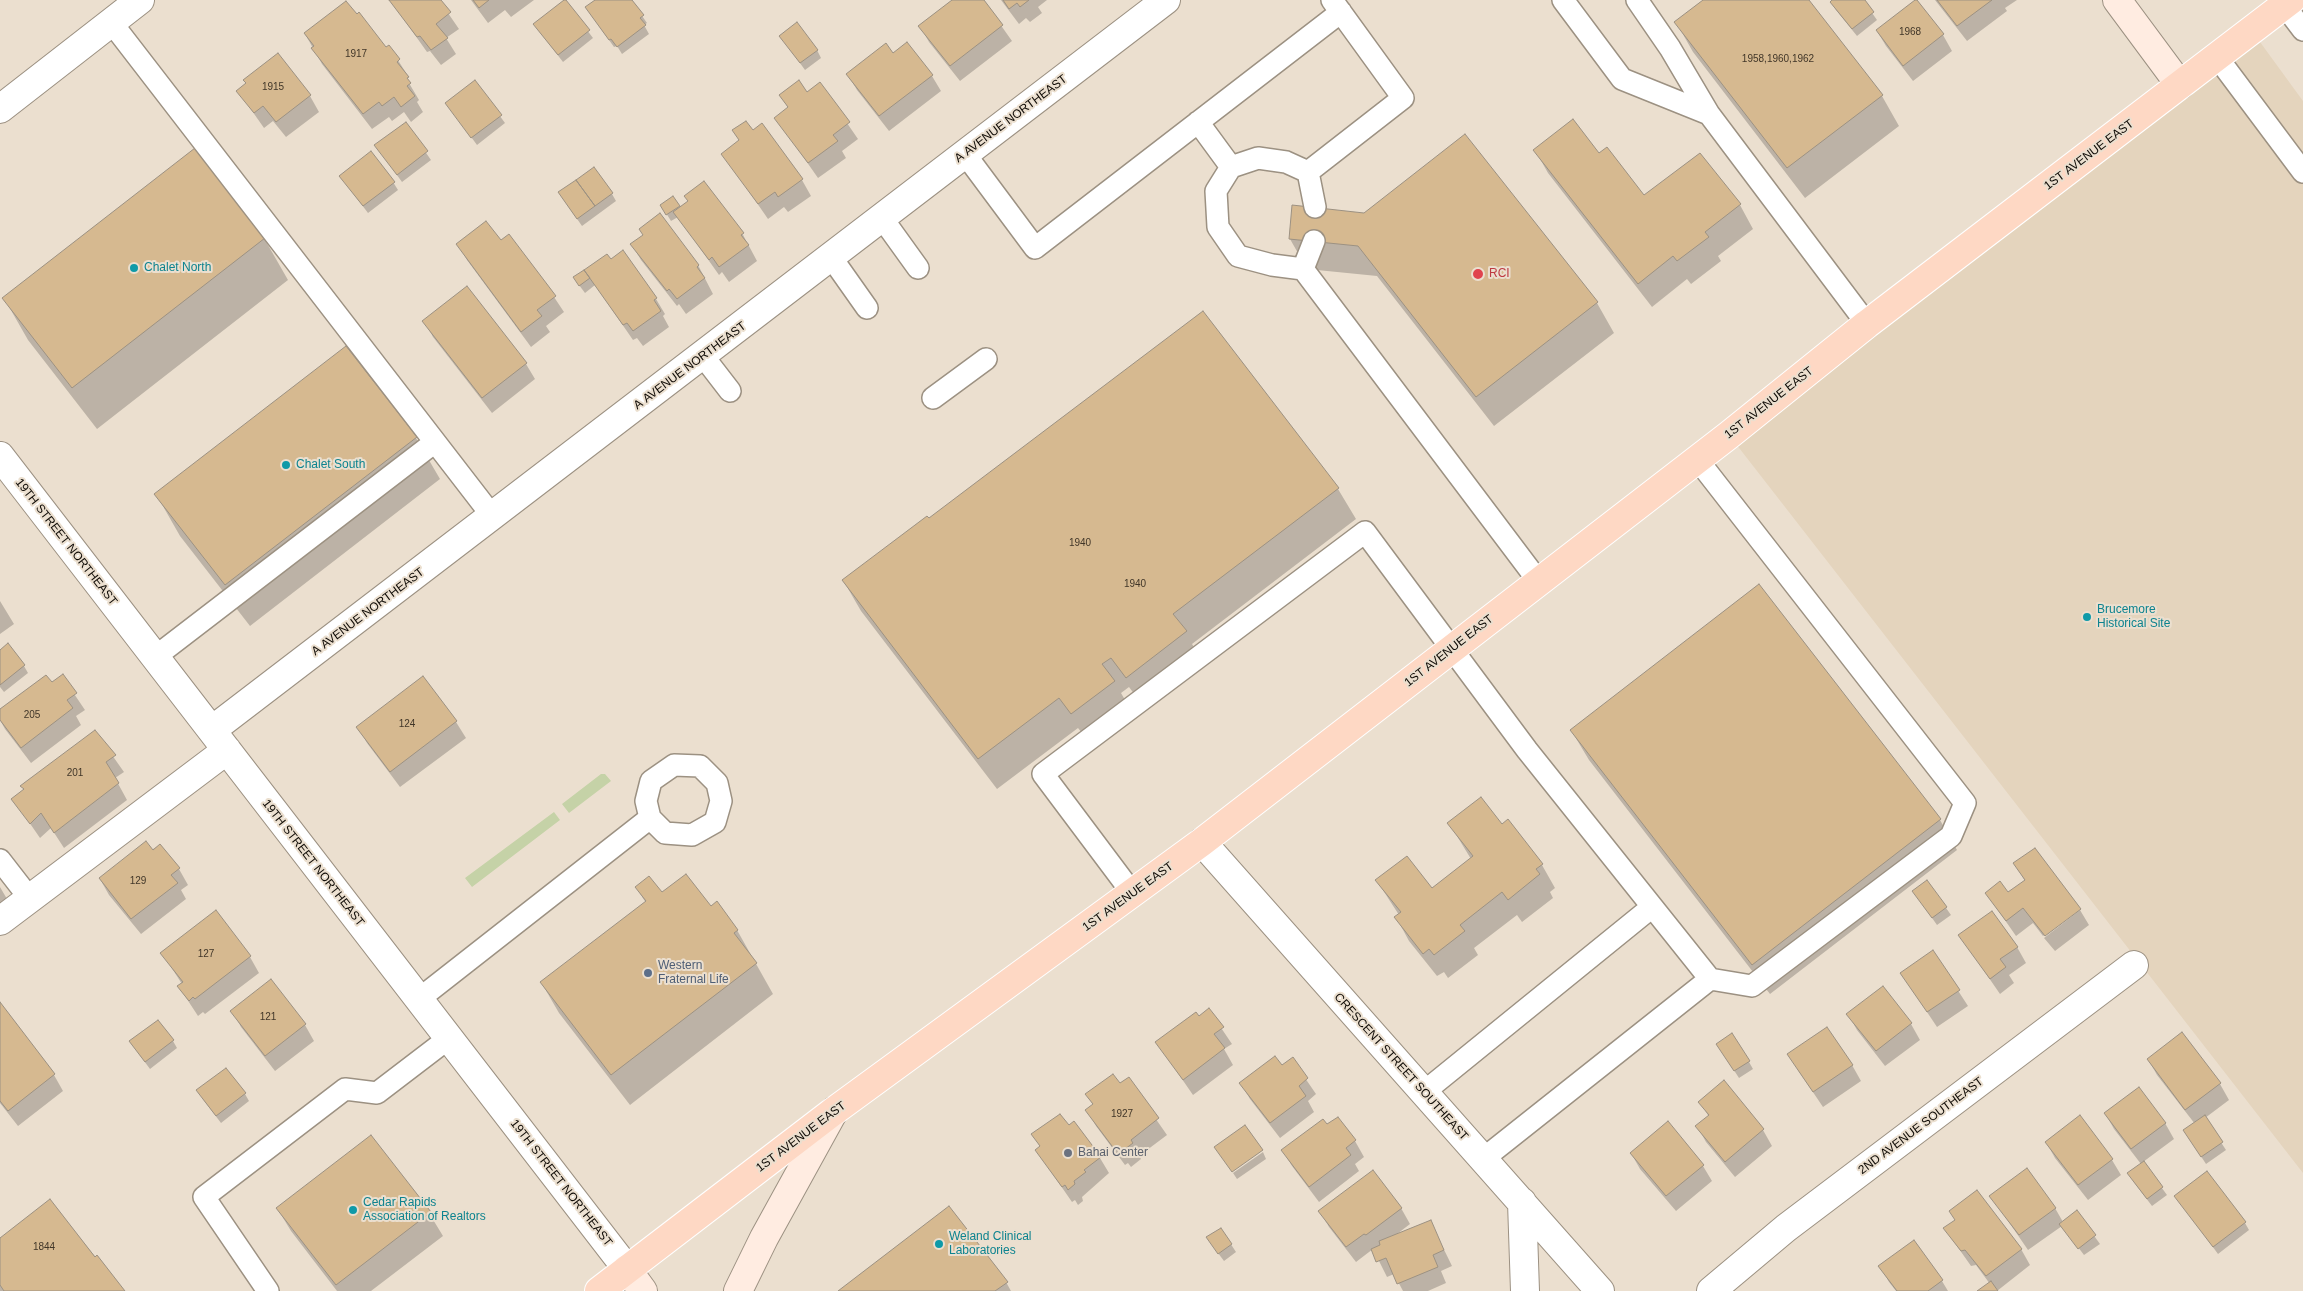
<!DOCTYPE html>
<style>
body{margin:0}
canvas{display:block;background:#ebdfcf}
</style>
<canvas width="2303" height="1291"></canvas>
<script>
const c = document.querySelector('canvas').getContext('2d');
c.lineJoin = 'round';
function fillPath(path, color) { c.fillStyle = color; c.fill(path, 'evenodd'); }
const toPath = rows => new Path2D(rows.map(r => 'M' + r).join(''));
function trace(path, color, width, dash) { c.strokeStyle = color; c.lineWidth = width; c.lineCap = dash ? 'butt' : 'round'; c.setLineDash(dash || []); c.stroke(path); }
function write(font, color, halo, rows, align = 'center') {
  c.font = font + ' Arial,sans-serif'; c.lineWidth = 4; c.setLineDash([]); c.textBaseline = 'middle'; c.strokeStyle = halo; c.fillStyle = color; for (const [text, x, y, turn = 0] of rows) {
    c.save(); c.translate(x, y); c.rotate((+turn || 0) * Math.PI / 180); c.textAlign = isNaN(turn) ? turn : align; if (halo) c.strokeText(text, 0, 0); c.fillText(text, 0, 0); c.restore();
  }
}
fillPath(toPath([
 [2252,31,2303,101,2303,1173,1729,435]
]), '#e4d4bd');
fillPath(toPath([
 [601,774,605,774,611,781,569,813,562,804],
 [554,812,560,820,472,887,465,878]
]), '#c5d2a7');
fillPath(toPath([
 [390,0,439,0,459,29,446,38,456,54,441,65,430,51,427,52],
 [471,0,534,0,511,17,505,10,488,23],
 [597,0,631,0,647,23,644,25,649,34,622,54,617,46,614,47,586,8],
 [954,0,983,0,1012,41,960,81,929,42,920,26],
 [1001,0,1047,0,1038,7,1042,13,1030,22,1026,18,1019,24],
 [1705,0,1807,0,1882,96,1899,126,1805,198,1693,52,1676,22],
 [1834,0,1863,0,1877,20,1857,36,1836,10,1831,2],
 [1935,0,2017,0,2005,8,2007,11,1967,41],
 [565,1,593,38,563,62,539,31],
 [1916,1,1943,35,1952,51,1913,81,1886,46,1877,31],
 [305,34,386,49,389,46,408,76,406,78,419,100,417,102,423,112,411,122,404,112,392,121,389,117,372,129,322,64],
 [781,37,817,50,821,58,805,70],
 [278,54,310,96,319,112,286,137,273,121,264,128,238,91],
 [893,54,932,76,941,91,889,131,857,90,848,75],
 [475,82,505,123,477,145,447,104],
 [820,84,858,139,842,151,846,158,818,178,776,118,788,108,781,95,807,93],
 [406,124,431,160,402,182,376,146],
 [1535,150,1599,155,1644,197,1699,154,1740,205,1753,229,1718,256,1721,261,1691,284,1687,279,1652,307,1548,173],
 [723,154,802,180,811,196,788,212,784,207,768,219],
 [340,176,393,182,398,190,368,213],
 [559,193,612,194,616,201,582,226],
 [673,198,680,209,689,202,742,233,757,261,729,282,722,272,719,275,678,217,671,221,666,213],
 [1365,214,1597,303,1614,333,1494,426,1377,276,1307,269,1290,239],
 [264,238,288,280,97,429,28,340,4,298],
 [500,242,554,297,564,312,546,326,550,332,531,347,467,260,458,244],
 [632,245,698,265,713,294,686,314,679,304,677,306,641,260],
 [588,274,656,299,665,314,663,316,669,327,643,346,637,338,633,340,595,285,585,293,579,285],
 [467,288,526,364,535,379,492,413,433,337,424,321],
 [1203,312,1338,489,1356,519,1192,644,1203,662,1144,707,1129,687,1121,693,1132,712,1090,743,1078,728,997,789,861,611,843,580,929,520],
 [346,348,416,438,440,479,250,626,180,536,156,494],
 [1758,586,1940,820,1957,850,1770,994,1589,760,1571,730],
 [0,601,14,624,0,634],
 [0,651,24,666,28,673,4,692,0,687],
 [62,676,85,710,76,716,81,725,31,763,5,729,0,720,0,711,52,684],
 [423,678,456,722,466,738,400,787,367,743,358,727],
 [95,731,124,772,115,778,127,800,64,848,51,828,40,838,13,799,24,791,22,786],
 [1449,823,1502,825,1542,865,1555,888,1550,892,1553,898,1522,922,1517,915,1474,948,1478,955,1448,978,1444,972,1437,976,1409,941,1396,917,1399,915,1377,881,1431,889,1471,859],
 [160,845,179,869,188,885,181,890,186,899,141,934,109,895,100,879],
 [2015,864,2079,908,2043,936,2033,923,2016,936,1986,893,2008,894,2025,881],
 [1927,881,1951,915,1937,925,1913,891],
 [0,887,7,899,0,904],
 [636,887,710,908,737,930,773,994,630,1105,559,1013,541,982,646,903],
 [2080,910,2089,925,2055,951,2044,938],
 [215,912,250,957,259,973,205,1014,203,1012,198,1016,179,987,182,984,162,953],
 [1960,936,2017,947,2026,963,2009,975,2014,983,2000,994],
 [1933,952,1968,1006,1937,1027,1901,973],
 [271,981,305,1025,314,1041,275,1071,241,1027,232,1011],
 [1882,988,1911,1024,1920,1040,1885,1066,1857,1030,1848,1014],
 [0,1005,54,1075,63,1091,18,1126,0,1103],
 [1209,1010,1232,1044,1224,1049,1233,1065,1193,1095,1157,1043],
 [2182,1034,2220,1084,2229,1100,2205,1118,2226,1150,2206,1164,2189,1138,2195,1124,2157,1075,2148,1059],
 [173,1041,177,1048,150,1069,130,1042],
 [1722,1052,1749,1062,1753,1069,1739,1078],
 [1292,1059,1316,1094,1308,1101,1314,1112,1280,1138,1250,1099,1241,1084,1282,1067],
 [1852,1065,1861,1081,1823,1107,1798,1070],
 [1128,1079,1167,1135,1139,1156,1141,1159,1131,1167,1128,1163,1125,1165,1096,1126,1087,1110,1093,1105,1087,1095,1120,1085],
 [1724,1082,1763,1130,1772,1146,1735,1177,1706,1142,1697,1126,1709,1117,1700,1102],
 [245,1094,249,1101,221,1123,202,1098],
 [2105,1113,2165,1123,2174,1139,2143,1162,2167,1195,2152,1206,2133,1181,2141,1164,2114,1129],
 [1327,1126,1355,1141,1364,1157,1355,1164,1359,1171,1319,1202,1292,1166,1283,1151],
 [1033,1134,1100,1158,1109,1173,1082,1197,1083,1201,1078,1205,1075,1200,1072,1202,1036,1150,1040,1147],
 [2046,1142,2112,1160,2121,1175,2088,1200,2055,1158],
 [1263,1152,1266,1159,1237,1179,1233,1173],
 [1631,1153,1703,1166,1712,1181,1676,1211,1640,1169],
 [1991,1196,2055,1208,2063,1222,2077,1212,2100,1244,2084,1255,2062,1226,2028,1250],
 [2176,1197,2245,1223,2249,1230,2218,1254],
 [50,1201,123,1291,0,1291,0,1240],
 [277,1208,429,1213,443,1236,371,1291,337,1291,291,1231],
 [1401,1208,1410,1224,1397,1234,1430,1221,1452,1266,1441,1271,1446,1283,1428,1291,1403,1291,1394,1274,1387,1277,1373,1249,1356,1262,1329,1227,1320,1212],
 [1221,1229,1236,1252,1224,1261,1212,1245],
 [1945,1229,2021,1249,2030,1265,1997,1291,1979,1291,1990,1284,1976,1265,1971,1266],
 [1913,1241,1942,1281,1948,1291,1896,1291,1889,1282,1880,1266],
 [1006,1282,1011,1291,840,1291]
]), '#0003');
const building = toPath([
 [389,0,441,0,451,12,436,24,448,38,431,50,420,36,417,37,389,0],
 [473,0,489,0,479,8,473,0],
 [564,0,566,0,590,30,558,55,533,24,564,0],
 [595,0,632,0,644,15,640,18,646,25,617,47,611,39,609,40,585,7,595,0],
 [952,0,984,0,1003,25,950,66,918,26,952,0],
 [1003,0,1029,0,1020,7,1017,3,1009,9,1003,0],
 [1703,0,1809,0,1883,95,1787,168,1674,22,1703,0],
 [1832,0,1865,0,1874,12,1852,29,1830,2,1832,0],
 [1915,0,1917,0,1944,34,1903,66,1876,30,1915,0],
 [1937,0,1992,0,1957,26,1937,0],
 [346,1,357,14,359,12,386,47,389,45,400,59,397,62,409,77,407,78,411,83,407,86,415,96,401,107,394,97,382,106,379,102,363,114,311,48,314,46,304,33,346,1],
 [797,22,818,50,800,63,779,36,797,22],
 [907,42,933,75,879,116,846,74,886,43,893,53,907,42],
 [278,53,311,95,276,122,263,106,254,113,236,91,246,83,243,80,278,53],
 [475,80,502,115,471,138,445,103,475,80],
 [799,80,807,92,820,82,850,122,833,135,838,141,808,163,774,118,788,107,779,95,799,80],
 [1573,119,1599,153,1607,147,1644,195,1700,153,1741,204,1705,232,1709,237,1677,261,1673,256,1638,284,1533,150,1573,119],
 [746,121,753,130,762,123,803,179,778,197,775,192,758,204,721,154,739,140,732,130,746,121],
 [406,122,428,151,397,175,374,145,406,122],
 [1465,134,1598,302,1476,397,1358,246,1289,239,1292,205,1364,213,1465,134],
 [195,148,265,238,72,388,2,298,195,148],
 [371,151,395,182,363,206,339,176,371,151],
 [594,167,613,193,595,206,576,180,594,167],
 [576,180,595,206,577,219,558,192,576,180],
 [704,181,744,233,741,235,749,245,719,267,712,257,709,260,673,212,688,201,684,196,704,181],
 [673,196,680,206,666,215,660,205,673,196],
 [660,213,699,265,697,267,705,278,677,299,669,289,667,291,630,244,643,235,639,229,660,213],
 [486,221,501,240,509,234,556,296,537,310,542,316,521,332,456,244,486,221],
 [623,250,657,298,654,300,661,311,633,331,627,323,623,325,584,270,607,254,611,259,623,250],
 [584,270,590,278,579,286,573,277,584,270],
 [467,286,527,363,482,398,422,321,467,286],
 [1203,311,1339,488,1173,614,1187,631,1126,678,1111,658,1102,664,1115,681,1071,714,1059,698,978,759,842,580,927,516,929,518,1203,311],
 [346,346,417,437,225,585,154,494,346,346],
 [1759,584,1941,819,1752,965,1570,730,1759,584],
 [8,643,25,665,0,685,0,650,8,643],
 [63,674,77,693,67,700,73,708,21,748,0,720,0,709,46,675,52,682,63,674],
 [423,676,457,721,390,772,356,727,423,676],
 [95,730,116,755,106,762,119,783,54,833,41,813,30,824,11,799,24,789,20,786,95,730],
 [1481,797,1502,824,1508,819,1543,864,1536,869,1540,874,1508,900,1502,892,1460,925,1465,931,1434,955,1429,949,1423,954,1394,917,1401,912,1375,880,1407,856,1432,888,1473,856,1447,823,1481,797],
 [146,841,153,850,160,844,180,868,171,875,178,883,131,919,99,878,146,841],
 [2035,848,2081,909,2045,936,2023,908,2006,921,1985,893,2000,881,2008,892,2025,880,2013,863,2035,848],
 [686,874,711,906,717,901,738,930,734,933,757,963,611,1075,540,982,646,901,635,887,649,876,662,892,686,874],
 [1927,880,1947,907,1932,918,1912,891,1927,880],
 [216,910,251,956,195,999,193,997,189,1001,177,986,183,982,160,953,216,910],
 [1992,911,2018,947,2000,959,2006,967,1990,979,1958,935,1992,911],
 [1933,950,1960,990,1927,1012,1900,973,1933,950],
 [271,979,306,1024,265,1056,230,1011,271,979],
 [1883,986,1912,1023,1876,1051,1846,1014,1883,986],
 [0,1002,55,1074,8,1111,0,1101,0,1002],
 [1209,1008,1224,1027,1214,1034,1225,1048,1183,1080,1155,1042,1196,1012,1199,1016,1209,1008],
 [158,1020,174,1040,145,1062,129,1041,158,1020],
 [1827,1027,1853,1065,1813,1092,1787,1054,1827,1027],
 [2182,1032,2221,1083,2185,1110,2147,1059,2182,1032],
 [1732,1033,1750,1061,1734,1071,1716,1044,1732,1033],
 [1275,1056,1282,1065,1293,1057,1308,1078,1299,1086,1306,1096,1270,1123,1239,1083,1275,1056],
 [226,1068,246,1093,216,1116,196,1090,226,1068],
 [1113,1074,1120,1083,1129,1077,1159,1118,1131,1140,1133,1143,1121,1152,1118,1148,1115,1150,1085,1110,1093,1104,1085,1094,1113,1074],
 [1724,1080,1764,1129,1725,1162,1695,1126,1709,1115,1698,1102,1724,1080],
 [2139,1087,2166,1123,2131,1149,2104,1113,2139,1087],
 [1060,1114,1069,1125,1074,1121,1101,1157,1084,1170,1086,1172,1074,1181,1075,1184,1068,1190,1065,1185,1062,1187,1035,1150,1040,1146,1031,1134,1060,1114],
 [2080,1115,2113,1159,2078,1185,2045,1142,2080,1115],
 [2205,1115,2223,1142,2201,1157,2183,1130,2205,1115],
 [1338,1117,1356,1140,1346,1148,1351,1155,1309,1187,1281,1150,1323,1119,1327,1124,1338,1117],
 [1668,1121,1704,1165,1666,1196,1630,1153,1668,1121],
 [1245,1125,1263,1150,1232,1172,1214,1147,1245,1125],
 [371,1135,431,1212,336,1285,276,1208,371,1135],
 [2144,1161,2163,1187,2147,1199,2127,1173,2144,1161],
 [2027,1168,2056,1208,2019,1235,1989,1196,2027,1168],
 [1373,1170,1402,1208,1366,1235,1364,1234,1346,1247,1318,1211,1373,1170],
 [2207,1171,2246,1222,2213,1247,2174,1196,2207,1171],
 [1977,1190,2022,1249,1986,1276,1965,1250,1961,1251,1943,1228,1955,1220,1949,1211,1977,1190],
 [50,1199,95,1257,97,1255,125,1291,4,1291,0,1285,0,1238,50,1199],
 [949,1206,1008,1282,995,1291,838,1291,949,1206],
 [2077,1210,2096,1235,2078,1249,2059,1224,2077,1210],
 [1431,1220,1444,1250,1433,1255,1438,1267,1397,1284,1386,1258,1376,1262,1371,1249,1380,1245,1379,1241,1431,1220],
 [1221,1228,1232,1244,1218,1254,1206,1237,1221,1228],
 [1914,1240,1943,1280,1928,1291,1897,1291,1878,1266,1914,1240],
 [1991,1281,1998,1291,1977,1291,1991,1281]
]);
fillPath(building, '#d6b990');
trace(building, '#9c9182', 1);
const lane = toPath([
 [1563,0,1622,79,1709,114,1867,324],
 [1637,0,1670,48,1709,114],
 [2284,5,2303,30],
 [111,22,493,517],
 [2217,57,2303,172],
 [1198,122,1231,167],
 [965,154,1035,248,1341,12],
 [1308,172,1403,98,1332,0],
 [882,218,918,268],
 [1314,241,1303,269,1539,582],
 [831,257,867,308],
 [1303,269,1272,265,1238,256,1218,227,1216,191,1231,167,1258,158,1286,162,1308,172,1315,207],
 [703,356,730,391],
 [933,398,986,359],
 [155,657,435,442],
 [0,860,31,900],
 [1133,894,1043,774,1365,532,1527,750,1710,979,1752,986,1951,836,1965,803,1697,459],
 [419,999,650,818,665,833,692,835,715,822,721,801,717,783,700,766,674,765,651,781,646,801,650,818],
 [1424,1092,1652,907],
 [1483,1159,1710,979],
 [268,1291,204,1197,345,1089,377,1093,449,1038]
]);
const street = toPath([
 [0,109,140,0],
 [0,456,627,1269],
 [212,730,1166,0],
 [1202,842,1600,1291],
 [0,921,227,750],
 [1522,1202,1525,1291],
 [1711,1291,1786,1228,2134,965]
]);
const secondary = toPath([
 [2117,0,2180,85],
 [627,1269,643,1291],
 [738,1291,764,1238,834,1111]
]);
const primary = toPath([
 [599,1291,834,1111,1202,842,1729,435,1867,324,2291,0]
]);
trace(lane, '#9c9182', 24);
trace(street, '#9c9182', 30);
trace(secondary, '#9c9182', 30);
trace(primary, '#fff', 30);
trace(lane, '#fff', 21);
trace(street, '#fff', 28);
trace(secondary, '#ffece1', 28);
trace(primary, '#fed8c4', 28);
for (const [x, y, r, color] of [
 [134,268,5,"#0f9aa8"],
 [1478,274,6,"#e0444e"],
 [286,465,5,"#0f9aa8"],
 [2087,617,5,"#0f9aa8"],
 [648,973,5,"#5c6f8a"],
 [1068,1153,5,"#6b7280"],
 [353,1210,5,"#0f9aa8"],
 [939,1244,5,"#0f9aa8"]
]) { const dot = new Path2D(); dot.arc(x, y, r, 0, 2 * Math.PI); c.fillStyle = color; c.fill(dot); trace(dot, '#ebdfcf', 2); }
write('10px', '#413628', null, [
 ["1968",1910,32],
 ["1917",356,54],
 ["1958,1960,1962",1778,59],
 ["1915",273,87],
 ["1940",1080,543],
 ["1940",1135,584],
 ["205",32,715],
 ["124",407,724],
 ["201",75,773],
 ["129",138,881],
 ["127",206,954],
 ["121",268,1017],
 ["1927",1122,1114],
 ["1844",44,1247]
]);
write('12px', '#0f0b06', '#ebdfcf', [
 ["A AVENUE NORTHEAST",1011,119,-37],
 ["1ST AVENUE EAST",2089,155,-37],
 ["A AVENUE NORTHEAST",690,366,-37],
 ["1ST AVENUE EAST",1769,403,-38],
 ["19TH STREET NORTHEAST",66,542,52],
 ["A AVENUE NORTHEAST",368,612,-37],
 ["1ST AVENUE EAST",1449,651,-38],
 ["19TH STREET NORTHEAST",313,863,52],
 ["1ST AVENUE EAST",1128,897,-36],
 ["CRESCENT STREET SOUTHEAST",1401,1067,48],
 ["2ND AVENUE SOUTHEAST",1921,1126,-37],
 ["1ST AVENUE EAST",801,1137,-37],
 ["19TH STREET NORTHEAST",561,1183,52]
]);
write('12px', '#0d838f', '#ebdfcf', [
 ["Chalet North",144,268],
 ["Chalet South",296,465],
 ["Brucemore",2097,610],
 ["Historical Site",2097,624],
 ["Cedar Rapids",363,1203],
 ["Association of Realtors",363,1217],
 ["Weland Clinical",949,1237],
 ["Laboratories",949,1251]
], 'left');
write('12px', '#be3a42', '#ebdfcf', [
 ["RCI",1489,274]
], 'left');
write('12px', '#4e5e75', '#ebdfcf', [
 ["Western",658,966],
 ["Fraternal Life",658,980]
], 'left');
write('12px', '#5b616d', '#ebdfcf', [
 ["Bahai Center",1078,1153]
], 'left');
</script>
